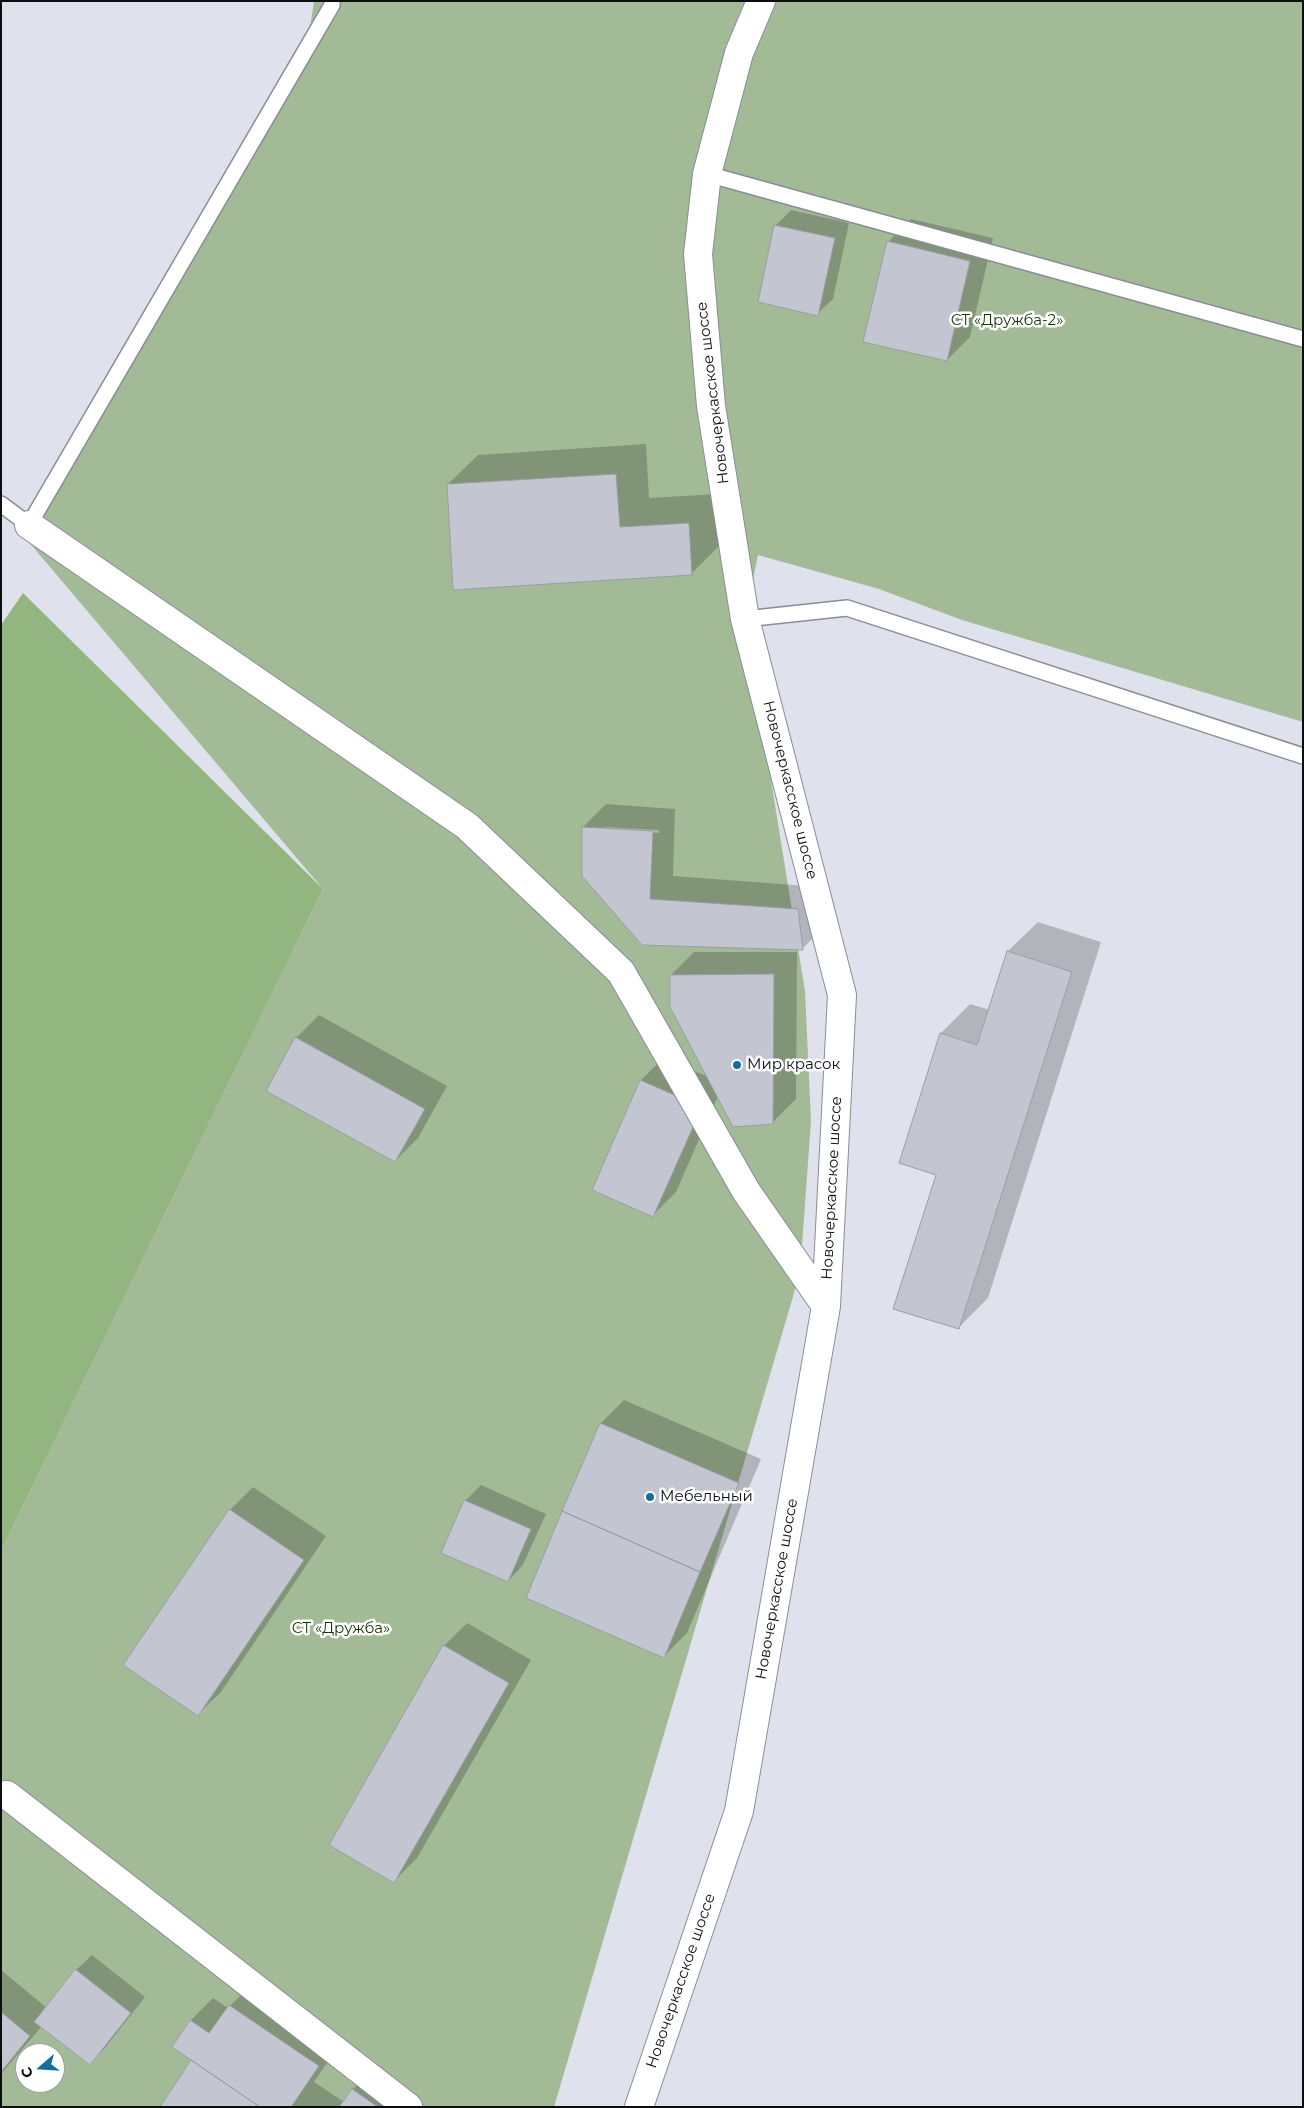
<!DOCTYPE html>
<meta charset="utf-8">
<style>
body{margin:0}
#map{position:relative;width:1304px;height:2108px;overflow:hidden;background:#dfe2ec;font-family:Montserrat,sans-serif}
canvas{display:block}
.frame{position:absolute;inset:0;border:2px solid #0c0d11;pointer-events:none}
.north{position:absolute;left:15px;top:2043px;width:50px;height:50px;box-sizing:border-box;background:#fff;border:1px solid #9e9ea0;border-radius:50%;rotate:251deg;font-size:14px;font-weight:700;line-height:20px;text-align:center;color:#0c0d11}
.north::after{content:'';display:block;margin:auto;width:18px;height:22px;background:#146e9d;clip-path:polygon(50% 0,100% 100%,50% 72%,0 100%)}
</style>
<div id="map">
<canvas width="1304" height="2108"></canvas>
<div class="frame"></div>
<div class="north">С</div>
</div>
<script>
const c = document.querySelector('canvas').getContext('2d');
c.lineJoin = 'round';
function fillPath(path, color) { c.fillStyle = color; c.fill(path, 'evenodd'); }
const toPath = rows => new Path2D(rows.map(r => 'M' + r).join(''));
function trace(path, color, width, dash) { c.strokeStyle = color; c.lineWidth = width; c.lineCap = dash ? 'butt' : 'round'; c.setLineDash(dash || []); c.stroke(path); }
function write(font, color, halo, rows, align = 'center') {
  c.font = font + ' Montserrat,sans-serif'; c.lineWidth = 5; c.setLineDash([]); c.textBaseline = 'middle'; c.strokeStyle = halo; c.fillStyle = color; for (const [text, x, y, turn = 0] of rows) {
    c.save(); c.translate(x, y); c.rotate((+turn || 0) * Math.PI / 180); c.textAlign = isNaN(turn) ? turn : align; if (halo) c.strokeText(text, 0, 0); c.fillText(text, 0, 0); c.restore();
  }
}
fillPath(toPath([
 [314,1,1303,1,1303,722,962,620,879,589,758,555,745,619,805,991,811,1121,800,1273,554,2107,1,2107,1,1551,323,889,22,534,305,63],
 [25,2053,55,2053,55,2083,25,2083]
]), '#a3ba97');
fillPath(toPath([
 [23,593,323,889,1,1551,1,625]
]), '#93b580');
fillPath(toPath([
 [791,210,849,223,833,299,817,314,775,226],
 [911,219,993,238,970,337,947,360,888,242],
 [646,444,649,498,718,494,721,544,691,574,448,484,478,455],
 [606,804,675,809,673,876,821,887,825,926,802,949,643,944,583,827],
 [604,827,659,830,659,833,604,829],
 [1038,922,1101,942,988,1298,958,1328,937,1174,900,1162,941,1033,970,1004,990,1010,1008,951],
 [694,952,797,952,796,1099,773,1122,718,1096,676,1192,653,1215,641,1080,664,1057,708,1077,671,975],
 [319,1015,447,1086,418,1138,395,1161,296,1038],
 [624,1400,761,1459,687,1633,664,1656,527,1598,601,1423],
 [481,1485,546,1514,523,1565,508,1581,465,1501],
 [253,1487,326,1536,221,1692,198,1714,125,1664,230,1510],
 [467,1623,531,1660,417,1858,394,1881,444,1646],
 [92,1955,145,1997,105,2048,90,2063,42,2026,1,2074,1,1970,47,2008,76,1970],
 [253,1983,341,2042,314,2082,344,2102,353,2089,368,2074,407,2107,161,2107,193,2060,191,2020,213,1998,228,2008]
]), '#0003');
const building = toPath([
 [774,225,835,238,818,316,758,302,774,225],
 [887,241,970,261,947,361,863,342,887,241],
 [616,474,620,527,689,523,692,575,453,590,447,484,616,474],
 [582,827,653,831,650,899,798,909,803,950,642,945,582,876,582,827],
 [1007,951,1072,972,959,1329,893,1309,936,1175,899,1163,940,1033,977,1045,1007,951],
 [774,974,773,1124,733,1127,670,1007,670,975,774,974],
 [295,1037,425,1109,395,1162,266,1091,295,1037],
 [640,1080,702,1107,653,1217,592,1190,640,1080],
 [600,1423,739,1483,700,1572,562,1511,600,1423],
 [464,1500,531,1529,508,1582,441,1553,464,1500],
 [229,1509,304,1560,198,1716,123,1665,229,1509],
 [562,1511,700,1572,664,1658,526,1598,562,1511],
 [443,1645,509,1683,394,1883,329,1845,443,1645],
 [75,1969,131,2013,90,2065,34,2022,75,1969],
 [229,2005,319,2066,291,2107,260,2107,172,2047,190,2020,209,2033,229,2005],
 [1,2012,30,2036,1,2072,1,2012],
 [191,2060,260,2107,160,2107,191,2060],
 [352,2089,378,2107,339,2107,352,2089]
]);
fillPath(building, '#c3c6d1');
trace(building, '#9a9da7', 1);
const lane = toPath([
 [707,174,1303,339],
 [1,504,29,525,332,5,332,1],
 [745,619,847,608,1303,756]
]);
const street = toPath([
 [29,525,467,826,621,972,746,1191,826,1306],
 [7,1795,408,2107],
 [639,2107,739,1811,826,1306,842,995,745,619,711,406,698,254,707,174,739,53,761,1]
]);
trace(lane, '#8a8c96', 18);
trace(street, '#8a8c96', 30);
trace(lane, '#fff', 15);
trace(street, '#fff', 28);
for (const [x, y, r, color] of [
 [737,1065,5,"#146e9d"],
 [650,1497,5,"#146e9d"]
]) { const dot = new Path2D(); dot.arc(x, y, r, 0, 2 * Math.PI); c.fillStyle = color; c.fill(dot); trace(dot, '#fff', 2); }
write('15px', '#163500', '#fff', [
 ["СТ «Дружба-2»",1007,321],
 ["СТ «Дружба»",341,1629]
]);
write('15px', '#0c0d11', '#fff', [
 ["Новочеркасское шоссе",713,393,-97],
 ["Новочеркасское шоссе",790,790,76],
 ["Новочеркасское шоссе",832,1188,-87],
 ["Новочеркасское шоссе",777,1589,-80],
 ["Новочеркасское шоссе",681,1981,-71]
]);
write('15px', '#0c0d11', '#fff', [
 ["Мир красок",747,1065],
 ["Мебельный",660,1497]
], 'left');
</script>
